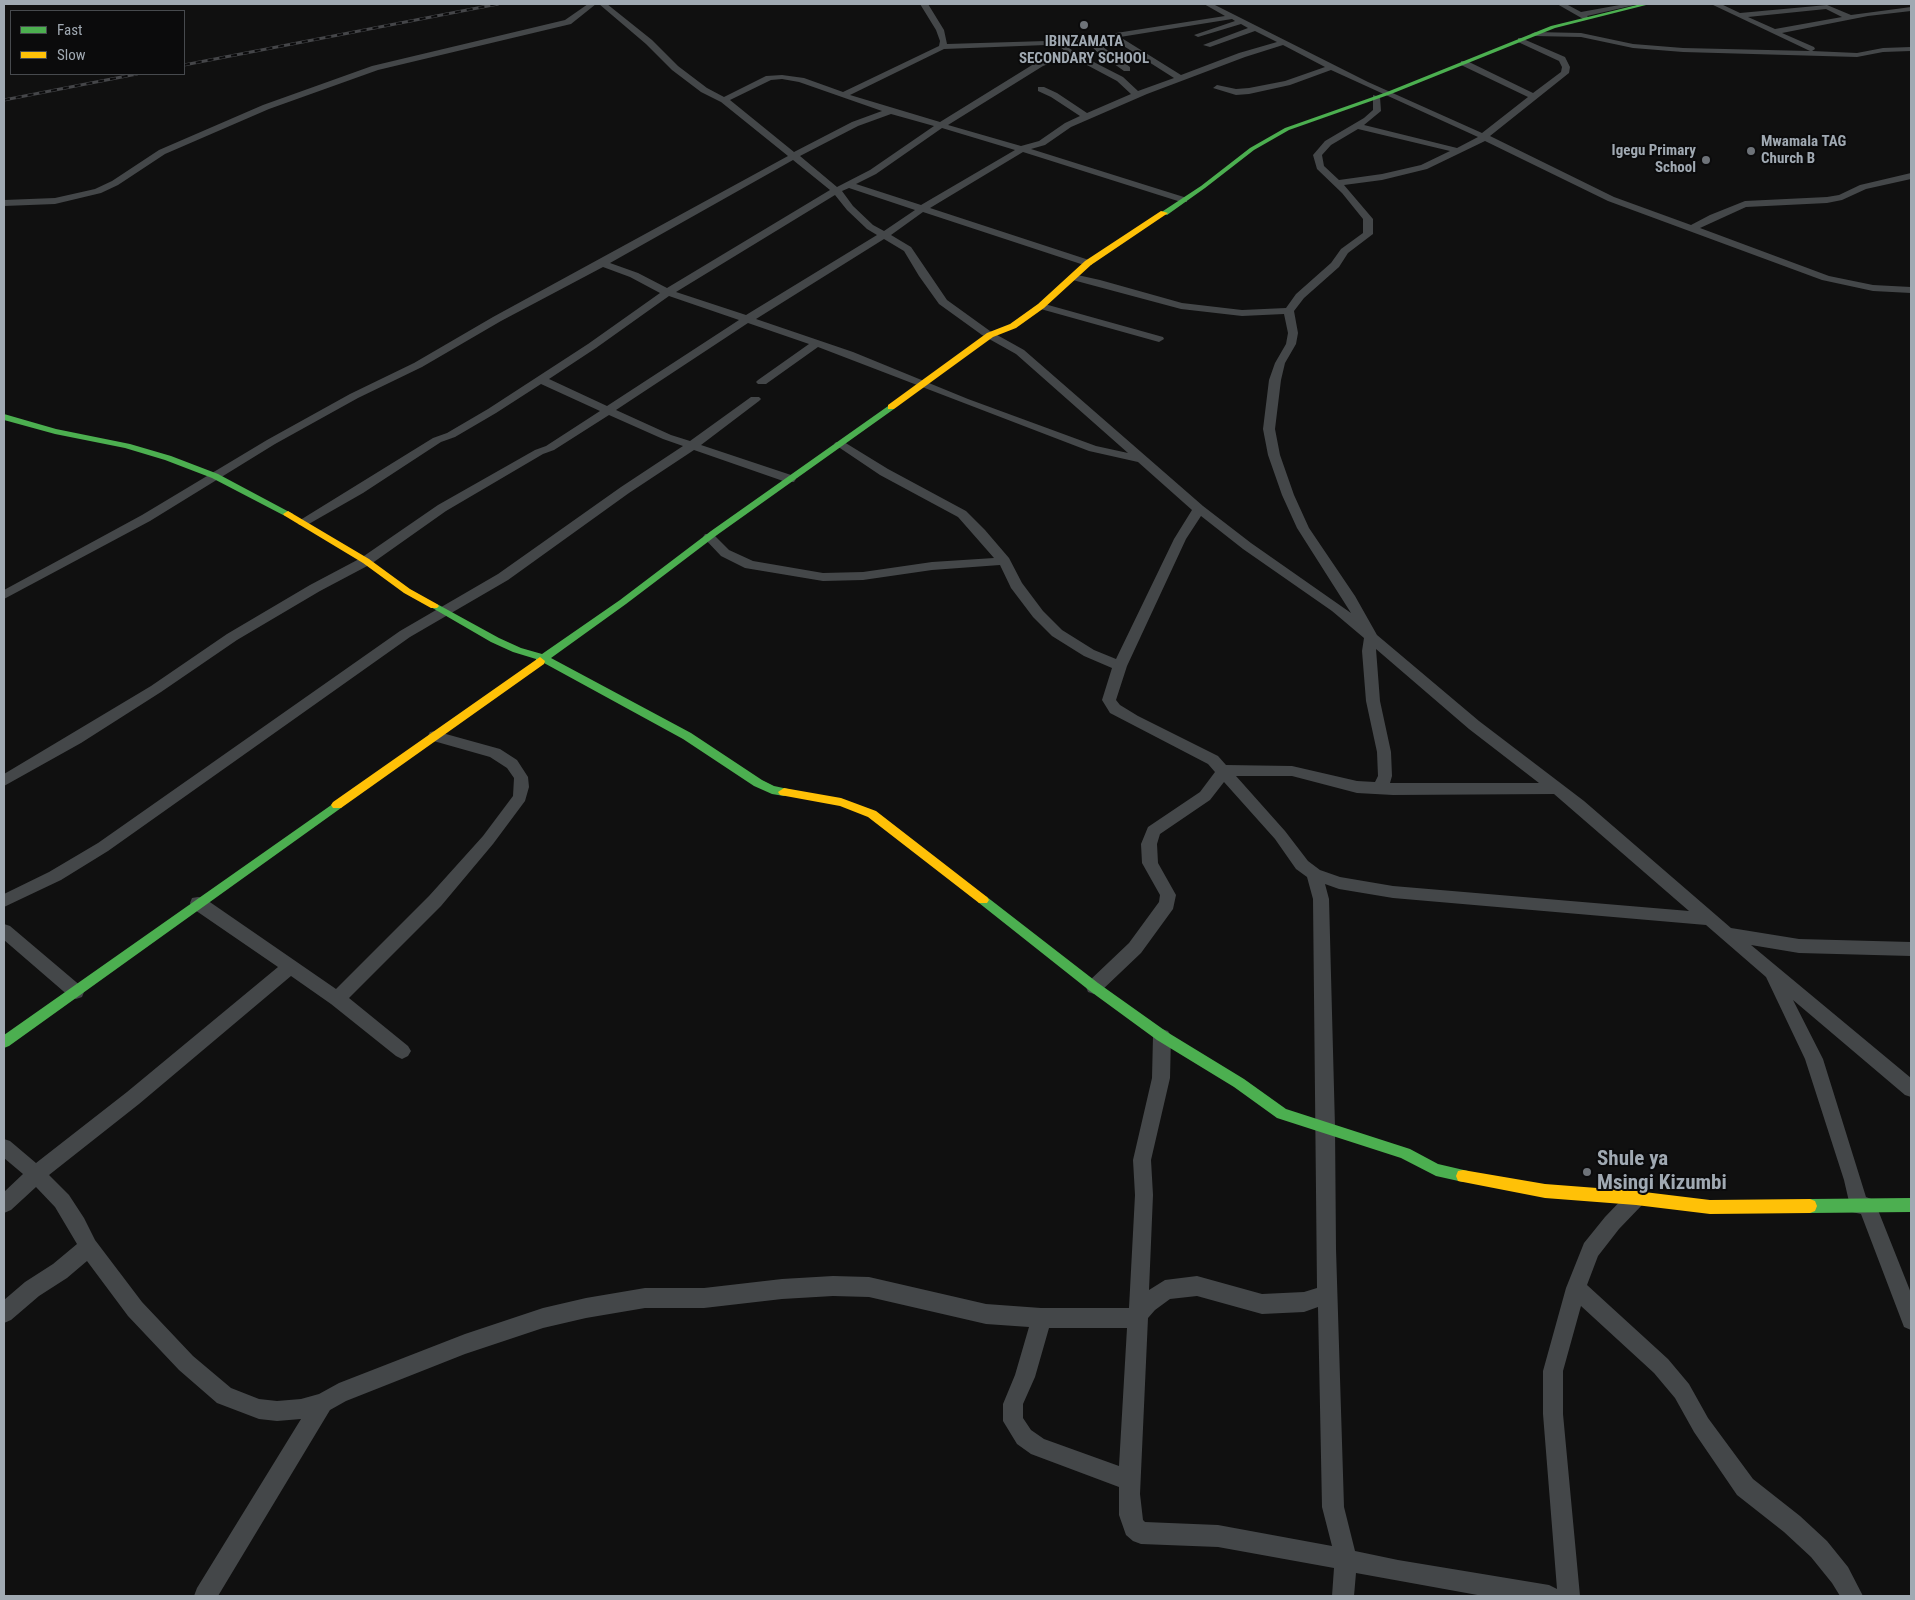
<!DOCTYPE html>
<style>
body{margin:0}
#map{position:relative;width:1915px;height:1600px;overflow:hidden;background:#101010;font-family:"Roboto Condensed",sans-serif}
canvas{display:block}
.frame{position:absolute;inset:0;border:5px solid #a0a9b2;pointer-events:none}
.legend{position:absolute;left:10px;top:10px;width:175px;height:65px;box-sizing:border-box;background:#0b0b0c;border:1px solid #474a4e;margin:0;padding:6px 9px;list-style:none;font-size:15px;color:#a0a9b2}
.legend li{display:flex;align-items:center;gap:10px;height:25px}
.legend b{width:25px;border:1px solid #474a4e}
</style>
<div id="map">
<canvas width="1915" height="1600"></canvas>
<div class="frame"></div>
<ul class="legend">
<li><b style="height:6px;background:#4caf50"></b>Fast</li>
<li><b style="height:6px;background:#ffc107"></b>Slow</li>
</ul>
</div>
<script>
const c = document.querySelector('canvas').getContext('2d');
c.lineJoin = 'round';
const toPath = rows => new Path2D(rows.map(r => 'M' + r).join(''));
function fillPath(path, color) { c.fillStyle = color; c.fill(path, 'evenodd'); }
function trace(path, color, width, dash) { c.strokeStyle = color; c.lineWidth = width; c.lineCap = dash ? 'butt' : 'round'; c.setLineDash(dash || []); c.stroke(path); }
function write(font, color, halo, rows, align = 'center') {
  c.font = font + ' "Roboto Condensed",sans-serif'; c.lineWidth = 4; c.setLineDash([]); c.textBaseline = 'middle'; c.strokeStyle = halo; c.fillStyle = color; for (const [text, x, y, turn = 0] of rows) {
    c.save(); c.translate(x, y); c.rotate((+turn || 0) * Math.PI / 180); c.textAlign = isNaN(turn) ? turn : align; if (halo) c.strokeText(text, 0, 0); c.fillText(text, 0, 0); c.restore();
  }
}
fillPath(toPath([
 [588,4,596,4,571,24,378,70,269,109,165,154,118,185,101,193,55,204,4,206,4,200,55,198,95,189,112,181,159,150,263,105,372,66,565,20,588,4],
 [599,4,607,4,652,40,678,66,707,88,724,97,766,76,782,75,804,78,843,92,939,46,940,41,936,30,920,4,928,4,944,30,947,44,1046,41,1097,36,1225,16,1204,4,1213,4,1368,82,1482,133,1528,97,1461,65,1461,61,1467,61,1533,93,1561,72,1562,67,1559,61,1518,42,1518,38,1521,38,1565,57,1570,67,1569,73,1490,136,1614,197,1691,225,1710,215,1745,201,1827,197,1839,195,1860,185,1911,173,1911,179,1866,189,1842,200,1827,203,1746,207,1700,228,1829,276,1873,285,1911,287,1911,293,1873,291,1822,280,1608,201,1485,141,1427,169,1382,180,1344,185,1373,219,1373,234,1348,253,1339,267,1304,298,1294,311,1298,333,1296,344,1285,363,1281,380,1275,429,1280,455,1294,495,1309,528,1355,596,1377,635,1479,721,1584,801,1731,928,1799,939,1911,942,1911,956,1799,953,1751,945,1911,1078,1911,1097,1905,1095,1793,1000,1823,1059,1866,1197,1874,1200,1911,1293,1911,1330,1904,1327,1861,1214,1852,1212,1850,1206,1844,1180,1805,1059,1766,977,1706,925,1393,898,1339,889,1325,884,1329,899,1335,1127,1336,1249,1344,1507,1355,1551,1398,1560,1549,1585,1557,1589,1543,1414,1543,1371,1566,1288,1584,1243,1605,1217,1629,1192,1636,1189,1643,1192,1645,1198,1643,1204,1619,1229,1598,1256,1587,1285,1668,1359,1689,1384,1708,1418,1753,1479,1800,1516,1827,1541,1848,1567,1863,1596,1840,1596,1832,1583,1811,1557,1784,1532,1737,1495,1694,1432,1675,1398,1654,1373,1581,1306,1563,1371,1563,1414,1580,1596,1483,1596,1356,1573,1354,1596,1332,1596,1334,1568,1218,1547,1141,1544,1133,1541,1126,1535,1119,1515,1119,1487,1031,1454,1017,1444,1003,1421,1003,1404,1015,1375,1029,1327,986,1324,869,1297,833,1296,782,1299,704,1308,645,1308,586,1318,543,1328,465,1354,346,1401,330,1410,218,1596,194,1596,197,1588,301,1419,277,1421,259,1419,217,1403,179,1370,128,1316,87,1261,67,1278,39,1296,11,1320,4,1323,4,1300,25,1282,53,1264,77,1244,55,1207,36,1187,11,1210,4,1213,4,1192,23,1174,4,1158,4,1139,10,1141,36,1163,127,1092,278,967,192,908,190,903,192,898,198,897,204,898,336,989,429,896,483,836,513,796,514,778,507,768,490,757,430,740,428,736,430,732,435,731,500,749,517,760,528,777,529,787,525,801,493,844,441,906,349,998,408,1046,411,1051,408,1056,402,1059,396,1056,331,1004,291,976,139,1104,49,1175,69,1195,84,1218,95,1240,142,1302,193,1356,231,1388,259,1399,277,1401,301,1399,319,1394,339,1383,465,1334,543,1308,586,1298,645,1288,704,1288,782,1279,833,1276,869,1277,986,1304,1041,1308,1129,1308,1135,1195,1133,1160,1152,1078,1153,1036,1156,1031,1162,1029,1168,1031,1171,1036,1170,1078,1151,1160,1153,1195,1149,1290,1165,1280,1197,1276,1262,1294,1304,1292,1317,1288,1313,899,1307,877,1296,869,1275,839,1224,782,1210,800,1160,834,1157,844,1158,863,1176,895,1173,909,1141,953,1100,992,1094,994,1088,992,1086,987,1088,982,1129,943,1159,902,1160,895,1142,863,1141,844,1148,827,1200,792,1215,772,1208,764,1110,713,1102,700,1112,668,1084,656,1052,636,1033,617,1011,588,1000,565,932,570,863,580,823,581,745,568,721,556,703,537,705,534,713,534,729,550,753,561,823,573,863,572,932,562,994,558,958,517,880,475,834,444,836,442,844,442,888,469,966,511,985,530,1009,558,1022,583,1043,611,1062,630,1094,650,1116,659,1174,539,1192,510,1138,462,1089,451,818,347,766,384,758,384,756,382,758,380,809,344,748,323,616,410,671,435,690,441,751,397,759,397,761,399,759,401,701,445,794,476,796,479,794,482,786,482,694,450,629,493,508,580,410,637,108,851,61,880,4,907,4,894,49,872,98,843,400,631,498,574,621,487,683,446,663,439,609,415,554,450,543,454,446,511,371,564,320,591,237,640,161,692,81,743,4,786,4,774,151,686,227,634,310,585,361,558,438,505,535,450,546,446,600,411,541,384,496,413,455,437,441,442,363,493,307,525,299,525,297,522,433,438,447,433,488,409,588,344,660,293,630,277,603,267,501,321,422,367,358,398,275,444,150,521,4,599,4,590,142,515,267,440,350,394,414,363,493,317,788,156,721,102,701,92,672,70,646,44,599,4],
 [1232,19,1235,21,1194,35,1198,37,1241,24,1248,28,1203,45,1210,47,1255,31,1277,42,1239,53,1181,75,1120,37,1232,19],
 [1111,38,1174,78,1138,91,1123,77,1080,55,1064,45,1060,47,1066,52,1037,62,940,122,850,95,944,49,1046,45,1087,41,1096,51,1124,71,1130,71,1130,67,1095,41,1111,38],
 [1283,45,1325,67,1285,81,1249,88,1236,89,1217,85,1213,88,1236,95,1249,94,1290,85,1331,70,1478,137,1457,148,1364,125,1381,111,1380,97,1373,95,1373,110,1364,118,1325,141,1313,155,1317,169,1342,193,1363,219,1363,233,1341,249,1331,263,1296,294,1286,308,1242,310,1182,303,1100,280,1073,274,1068,277,1069,279,1181,309,1242,316,1284,314,1288,333,1286,344,1275,363,1269,380,1263,429,1268,455,1282,495,1297,528,1351,613,1251,543,1203,506,1024,350,990,331,947,300,911,247,891,235,923,212,1084,265,1092,265,1092,261,930,208,1023,152,1181,202,1187,202,1187,198,1031,149,1045,145,1071,127,1147,94,1245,57,1283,45],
 [1070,56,1117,81,1131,94,1087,113,1057,93,1044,87,1038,87,1038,91,1051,97,1080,116,1065,123,1039,141,1021,146,948,125,1043,66,1070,56],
 [782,79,799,82,882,111,852,122,794,152,730,100,771,80,782,79],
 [891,114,934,126,870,170,837,187,800,156,858,126,891,114],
 [942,128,1015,150,921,205,856,184,876,174,942,128],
 [1358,129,1450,151,1421,165,1382,174,1339,180,1324,166,1322,155,1331,145,1358,129],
 [793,160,830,190,667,288,638,273,610,263,793,160],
 [849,188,915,210,884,231,873,225,853,206,842,191,849,188],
 [835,195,847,210,867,229,877,235,746,315,676,292,835,195],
 [884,239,904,251,919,276,939,304,982,335,1016,354,1128,453,1096,446,968,399,853,352,756,319,884,239],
 [669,296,739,320,607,406,549,379,596,348,669,296],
 [1201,516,1243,549,1332,611,1364,638,1362,651,1366,701,1377,752,1378,776,1375,782,1357,781,1292,766,1226,765,1218,756,1138,716,1120,705,1116,700,1127,666,1186,539,1201,516],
 [1376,649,1469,729,1539,783,1390,783,1392,776,1391,752,1380,701,1376,649],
 [1236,776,1292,776,1357,793,1393,795,1554,794,1689,911,1393,886,1340,877,1320,870,1308,861,1285,831,1236,776],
 [1197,1296,1262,1314,1304,1312,1318,1307,1322,1507,1332,1546,1218,1525,1145,1522,1143,1520,1140,1494,1148,1318,1155,1310,1170,1299,1197,1296],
 [1049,1328,1127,1328,1119,1466,1044,1439,1031,1430,1023,1418,1023,1404,1035,1377,1049,1328],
 [1557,4,1566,4,1581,12,1625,4,1639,4,1587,16,1589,18,1585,20,1557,4],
 [1711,4,1721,4,1740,13,1827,5,1851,15,1911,7,1911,11,1868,16,1782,33,1814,47,1815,49,1812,51,1857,53,1883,48,1911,47,1911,51,1883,52,1857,57,1683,52,1633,48,1581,37,1535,36,1531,34,1535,32,1581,33,1633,44,1683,48,1810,51,1711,4],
 [1826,9,1842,17,1775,29,1748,17,1826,9],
 [1041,303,1163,337,1164,339,1159,342,1037,308,1036,306,1041,303],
 [4,924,10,926,82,987,84,992,82,997,76,999,70,997,4,940,4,924]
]), '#444749');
fillPath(toPath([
 [1641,4,1650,4,1555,28,1391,94,1289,130,1254,150,1205,188,1167,215,1160,213,1201,186,1250,148,1285,128,1387,92,1551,26,1641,4],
 [891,404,894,405,894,409,717,535,626,604,551,658,691,733,762,780,774,786,788,789,790,792,788,795,784,796,772,794,754,786,683,739,544,663,536,664,536,659,513,652,491,642,429,606,431,604,437,604,499,638,521,648,542,654,620,600,711,531,891,404],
 [4,414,56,429,130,444,171,456,218,474,293,514,291,516,285,516,212,478,165,460,125,448,55,434,4,420,4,414],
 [337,801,341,802,343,805,341,808,9,1046,4,1048,4,1035,337,801],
 [983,895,987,897,1098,983,1167,1032,1244,1079,1286,1109,1410,1149,1438,1164,1468,1171,1470,1176,1468,1181,1463,1182,1436,1176,1401,1158,1277,1118,1234,1087,1157,1040,1090,991,979,903,977,900,979,897,983,895],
 [1911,1198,1911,1212,1810,1213,1805,1211,1803,1206,1805,1201,1810,1199,1911,1198]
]), '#4caf50');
fillPath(toPath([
 [1161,211,1168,213,1091,265,1044,308,1016,328,993,337,894,409,888,409,888,405,987,333,1010,324,1038,304,1085,261,1161,211],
 [288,511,369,559,410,589,437,604,439,606,437,608,431,608,404,593,363,563,285,516,283,514,288,511],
 [540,657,545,661,544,664,341,808,333,808,331,805,333,802,540,657],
 [784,788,841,798,876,811,987,897,989,900,987,903,979,903,868,817,840,806,780,795,778,792,784,788],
 [1463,1170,1545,1184,1636,1191,1710,1200,1810,1199,1815,1201,1817,1206,1815,1211,1810,1213,1710,1214,1636,1205,1545,1198,1463,1182,1458,1181,1456,1176,1458,1171,1463,1170]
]), '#ffc107');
const rail = toPath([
 [184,65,498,4],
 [4,100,137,74]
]);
trace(rail, '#454649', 3);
trace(rail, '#0b0b0c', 2, [6]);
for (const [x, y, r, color] of [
 [1084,25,5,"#6e7379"],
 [1751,151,5,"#6e7379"],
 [1706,160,5,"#6e7379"],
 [1587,1172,5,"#6e7379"]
]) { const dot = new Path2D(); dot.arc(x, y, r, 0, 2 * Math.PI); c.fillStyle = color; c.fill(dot); trace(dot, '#0b0b0c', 2); }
write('bold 15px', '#a0a9b2', '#0b0b0c', [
 ["IBINZAMATA",1084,42],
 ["SECONDARY SCHOOL",1084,59],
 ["Mwamala TAG",1761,142,"left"],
 ["Church B",1761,159,"left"],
 ["Igegu Primary",1696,151,"right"],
 ["School",1696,168,"right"]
]);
write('bold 21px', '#a0a9b2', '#0b0b0c', [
 ["Shule ya",1597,1160],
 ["Msingi Kizumbi",1597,1184]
], 'left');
</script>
